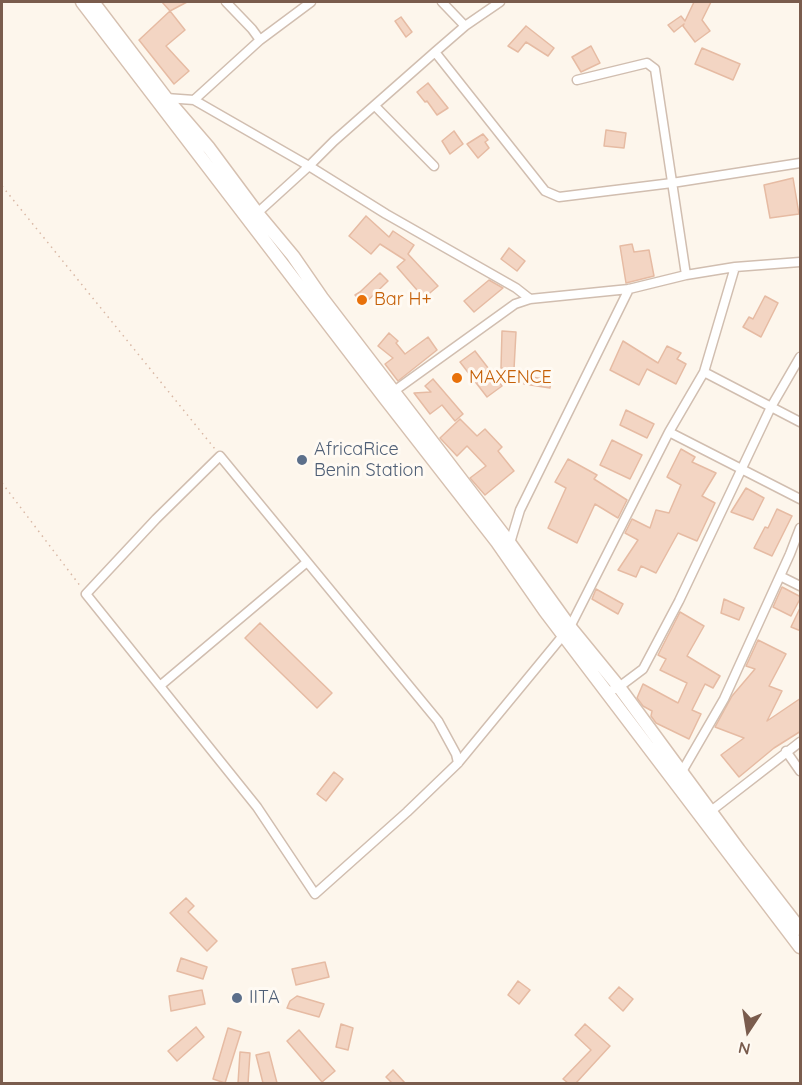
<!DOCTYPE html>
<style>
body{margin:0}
#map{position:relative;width:802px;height:1085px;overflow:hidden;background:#fdf6ec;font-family:Quicksand,sans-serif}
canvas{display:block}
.frame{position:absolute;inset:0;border:3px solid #7a5c4d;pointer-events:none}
.north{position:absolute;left:718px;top:1001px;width:60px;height:60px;-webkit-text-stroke:4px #fffaf3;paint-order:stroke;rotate:192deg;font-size:16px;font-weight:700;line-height:24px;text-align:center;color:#7a5c4d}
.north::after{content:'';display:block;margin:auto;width:21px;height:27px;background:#7a5c4d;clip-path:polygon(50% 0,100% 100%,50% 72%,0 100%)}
</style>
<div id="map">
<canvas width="802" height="1085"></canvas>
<div class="frame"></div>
<div class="north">N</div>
</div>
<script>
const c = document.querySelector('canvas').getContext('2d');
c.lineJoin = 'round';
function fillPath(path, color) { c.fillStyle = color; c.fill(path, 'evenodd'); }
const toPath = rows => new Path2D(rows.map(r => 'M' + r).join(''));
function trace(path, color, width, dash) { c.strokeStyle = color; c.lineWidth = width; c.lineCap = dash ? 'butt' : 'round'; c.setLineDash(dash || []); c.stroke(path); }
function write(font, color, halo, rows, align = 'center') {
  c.font = font + ' Quicksand,sans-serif'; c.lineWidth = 6; c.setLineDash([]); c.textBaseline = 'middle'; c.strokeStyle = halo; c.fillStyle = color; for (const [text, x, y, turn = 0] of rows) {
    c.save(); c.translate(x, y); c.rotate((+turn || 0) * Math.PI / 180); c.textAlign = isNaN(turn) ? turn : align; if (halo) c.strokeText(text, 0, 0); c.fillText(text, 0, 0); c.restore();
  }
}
const building = toPath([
 [162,2,187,2,170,11,162,2],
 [694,2,711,2,702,20,710,31,695,42,683,26,684,24,674,32,668,25,681,16,685,21,694,2],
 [170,11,185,30,166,46,189,71,174,84,139,40,170,11],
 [401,17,412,32,406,37,395,21,401,17],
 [526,26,554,48,548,56,526,42,518,52,508,46,526,26],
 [591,46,600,63,581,72,572,57,591,46],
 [702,48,740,64,733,80,695,64,702,48],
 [428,83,448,108,437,115,427,101,425,102,417,92,428,83],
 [606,130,626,133,624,148,604,146,606,130],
 [454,131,463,144,450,154,442,141,454,131],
 [483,134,488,140,485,142,489,148,478,158,467,144,483,134],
 [793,178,799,214,770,218,764,185,793,178],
 [366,216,389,237,393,231,414,245,408,254,438,286,424,298,397,267,405,260,380,244,371,254,349,236,366,216],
 [632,244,634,252,649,250,654,276,626,283,620,246,632,244],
 [509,248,525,261,517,271,501,259,509,248],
 [380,273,388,281,364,304,355,295,360,292,380,273],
 [489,280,503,288,474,312,464,301,489,280],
 [765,296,778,303,761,337,743,327,749,317,753,319,765,296],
 [502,331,516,332,514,369,501,368,502,331],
 [389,333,398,341,396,343,405,354,428,337,437,350,398,381,385,364,393,358,378,346,389,333],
 [623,341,658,363,667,346,681,353,677,359,686,364,676,384,647,369,639,385,610,370,623,341],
 [475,351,502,386,487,397,460,362,475,351],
 [525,376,551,380,550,388,524,384,525,376],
 [433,379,463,414,455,421,442,405,430,414,414,393,431,392,425,386,433,379],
 [626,410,654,424,647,438,620,425,626,410],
 [460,419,477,436,485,429,502,447,498,451,514,471,485,495,470,478,486,466,467,446,457,456,440,438,460,419],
 [612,440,642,455,630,479,600,465,612,440],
 [681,449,695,457,692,462,716,473,702,496,715,503,697,541,678,533,656,573,641,566,636,577,618,570,638,540,625,533,632,519,650,528,656,510,669,513,681,485,667,477,681,449],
 [568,459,597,475,594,479,627,500,618,518,595,504,577,543,548,528,566,488,555,482,568,459],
 [746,488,764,498,753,520,731,512,746,488],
 [777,509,792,516,772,556,754,548,765,527,768,528,777,509],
 [782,587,801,597,791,616,773,607,782,587],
 [596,589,623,604,618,614,592,599,596,589],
 [724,599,744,608,739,620,721,613,724,599],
 [801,606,801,631,791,627,801,606],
 [680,612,704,626,687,656,720,676,713,688,705,684,692,710,701,714,689,739,656,723,651,716,652,711,643,706,637,698,643,684,678,703,687,683,660,670,666,659,658,655,680,612],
 [260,623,332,693,317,708,245,638,260,623],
 [758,640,786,654,769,686,782,691,767,721,801,698,801,731,774,748,739,777,721,755,744,738,715,727,732,696,755,669,746,666,758,640],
 [334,772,343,779,326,801,317,794,334,772],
 [186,898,194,906,188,912,217,941,207,951,170,913,186,898],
 [181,958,207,967,203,979,177,971,181,958],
 [325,962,329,977,296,985,292,969,325,962],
 [518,981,530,990,519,1004,508,995,518,981],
 [619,987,633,999,623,1011,609,998,619,987],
 [202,990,205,1004,171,1011,169,996,202,990],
 [297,996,324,1004,319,1017,287,1008,290,1001,297,996],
 [341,1024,353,1028,348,1050,336,1047,341,1024],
 [585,1024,610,1046,576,1083,568,1083,563,1079,591,1050,575,1035,585,1024],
 [196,1027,204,1037,177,1061,168,1051,196,1027],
 [228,1028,241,1032,225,1083,213,1079,228,1028],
 [299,1030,335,1071,322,1082,287,1041,299,1030],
 [240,1052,250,1053,248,1083,238,1083,240,1052],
 [269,1052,277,1083,263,1083,256,1055,269,1052],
 [393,1070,405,1083,392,1083,386,1077,393,1070]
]);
fillPath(building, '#f3d5c3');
trace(building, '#e6bba3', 1.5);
const minor = toPath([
 [226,2,252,29,260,40],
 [442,2,465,26],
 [435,52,545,191,559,197,672,183,800,163],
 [577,80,647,63,655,69,686,275],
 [164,99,166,98,194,100,260,40,311,2],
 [194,100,309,166,386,214,516,288,530,299],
 [375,106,434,166],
 [254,216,309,166,334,141,435,52,465,26,500,2],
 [704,372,800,422],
 [390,394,515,304,530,299,629,289,686,275,735,267,800,262],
 [669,432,800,499],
 [507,545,510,543,520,510,629,289],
 [780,576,800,586],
 [161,685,307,562],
 [608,692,619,687,643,669,679,601,771,407,800,357],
 [786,751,800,771],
 [458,763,456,754,438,721,220,456,156,519,86,594,257,807,315,894,407,812,458,763,570,627,669,432,704,372,735,267],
 [680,775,724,699,790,554,800,528],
 [707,812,711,811,800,742]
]);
const secondary = toPath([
 [82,2,384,397,497,542,545,611,800,947],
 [93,2,166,98,209,148,258,214,293,256,322,298,506,538,570,627,619,687,739,850,800,929]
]);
trace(minor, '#d1beb0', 11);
trace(secondary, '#d6c0b0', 15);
trace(toPath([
 [2,186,215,449],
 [2,483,81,587]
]), '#d9b8a5', 1.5, [1.5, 4.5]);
trace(minor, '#fff', 8);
trace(secondary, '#fff', 12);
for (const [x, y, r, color] of [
 [362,300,6,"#e8710a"],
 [457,378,6,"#e8710a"],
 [302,460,6,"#5c6f8a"],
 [237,998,6,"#5c6f8a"]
]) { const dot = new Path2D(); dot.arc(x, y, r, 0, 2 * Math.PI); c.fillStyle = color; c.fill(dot); trace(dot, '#fffaf3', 2); }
write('18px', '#c56008', '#fffaf3', [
 ["Bar H+",374,300],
 ["MAXENCE",469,378]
], 'left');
write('18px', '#4e5e75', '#fffaf3', [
 ["AfricaRice",314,450],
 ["Benin Station",314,471],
 ["IITA",249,998]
], 'left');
</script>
